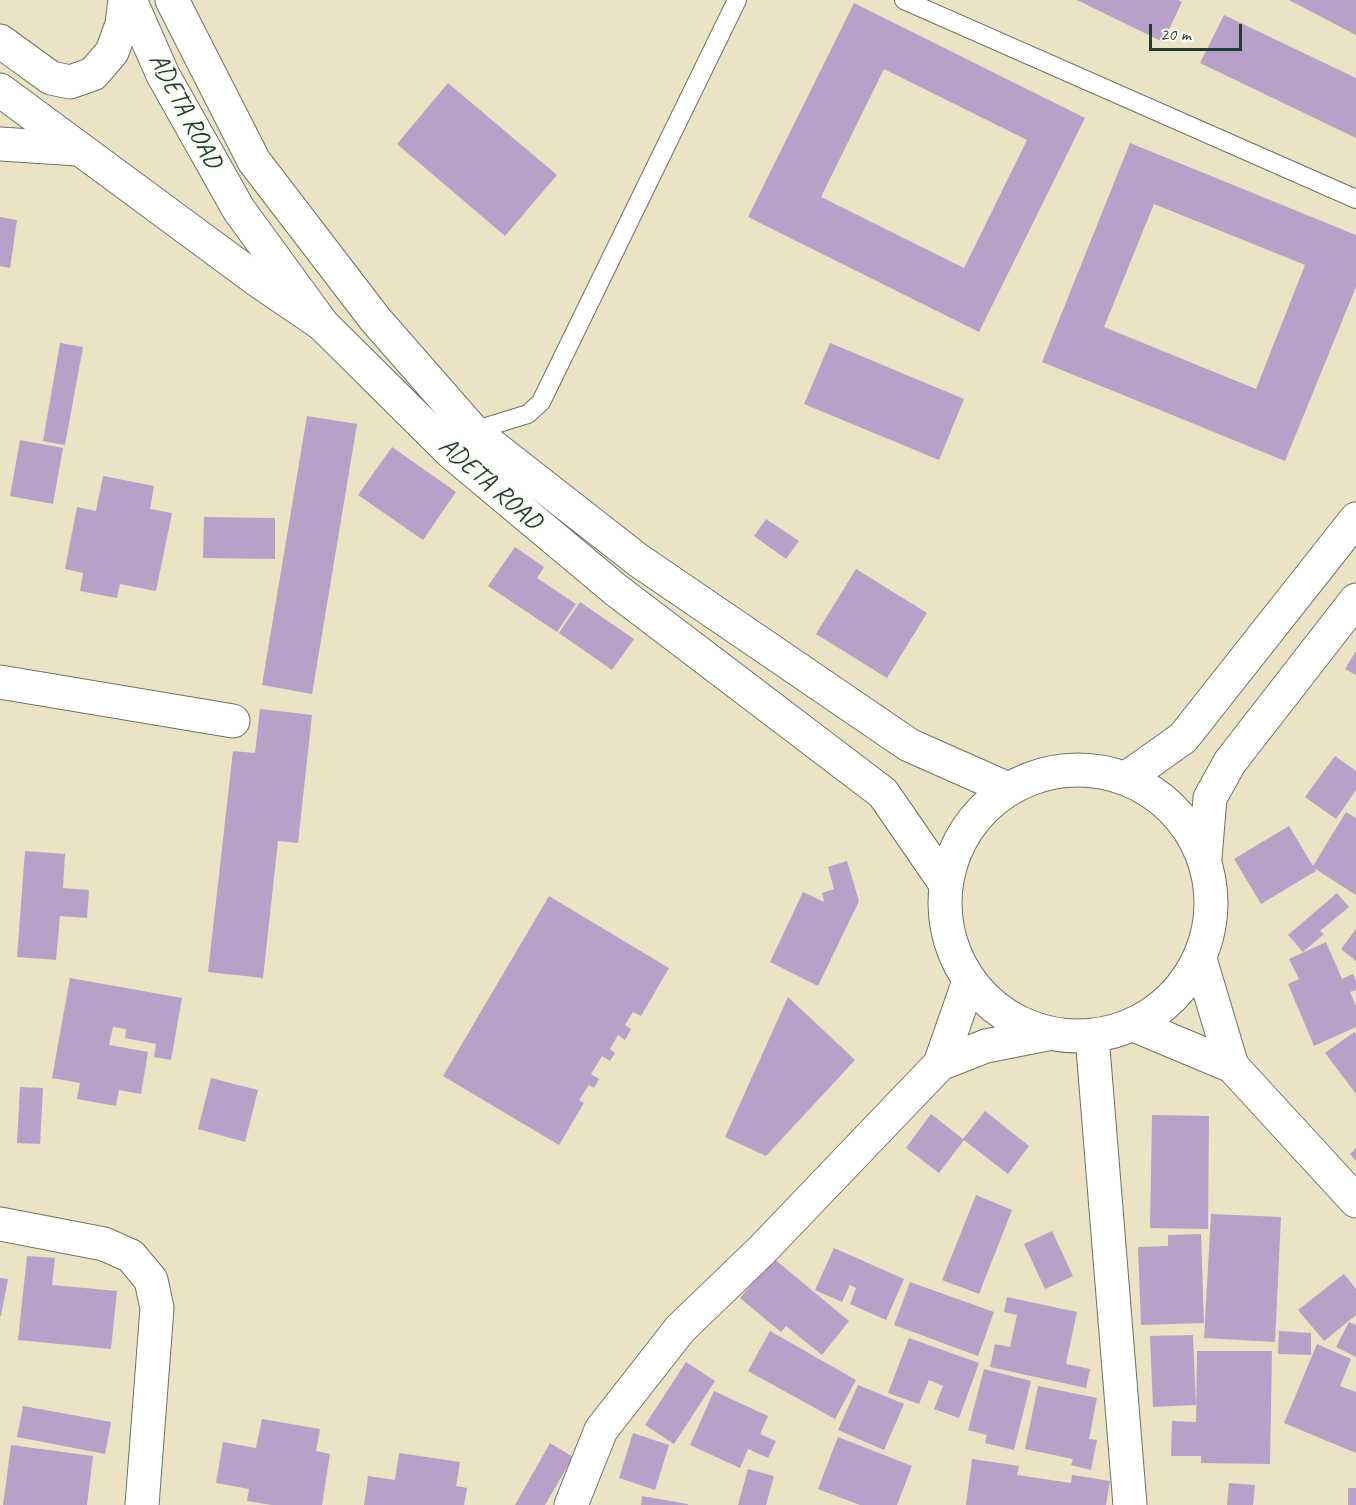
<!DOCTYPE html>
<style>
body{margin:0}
#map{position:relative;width:1356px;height:1505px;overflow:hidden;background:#ebe3c3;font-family:Caveat,sans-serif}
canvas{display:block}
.scale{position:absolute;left:1149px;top:24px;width:93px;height:27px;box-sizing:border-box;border:3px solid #1f3d34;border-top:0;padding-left:8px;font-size:18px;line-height:21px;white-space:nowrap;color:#1f3d34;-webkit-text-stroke:4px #fdfcf7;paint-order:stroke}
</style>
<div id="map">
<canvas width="1356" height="1505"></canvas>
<div class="scale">20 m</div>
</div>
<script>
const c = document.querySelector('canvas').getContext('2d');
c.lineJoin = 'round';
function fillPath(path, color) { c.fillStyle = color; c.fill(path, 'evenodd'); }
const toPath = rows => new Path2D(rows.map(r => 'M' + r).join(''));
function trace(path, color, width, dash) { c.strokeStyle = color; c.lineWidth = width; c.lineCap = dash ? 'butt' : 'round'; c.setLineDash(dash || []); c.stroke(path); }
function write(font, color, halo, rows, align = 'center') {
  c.font = font + ' Caveat,sans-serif'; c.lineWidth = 5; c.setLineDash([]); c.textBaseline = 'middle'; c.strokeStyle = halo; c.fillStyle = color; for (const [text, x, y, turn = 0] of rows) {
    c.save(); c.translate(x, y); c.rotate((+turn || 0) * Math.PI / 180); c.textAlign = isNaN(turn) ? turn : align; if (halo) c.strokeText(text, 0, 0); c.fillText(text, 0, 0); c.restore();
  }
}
fillPath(toPath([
 [1077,0,1178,0,1182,2,1163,42],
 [1289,0,1356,0,1356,35],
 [854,3,1085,118,979,332,748,217],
 [884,69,1027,140,964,268,821,197],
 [1224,15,1356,78,1356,138,1200,63],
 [448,83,557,175,505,236,397,144],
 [1130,143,1356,235,1356,287,1285,461,1042,362],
 [1154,204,1305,265,1256,389,1104,327],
 [0,217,17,220,10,268,0,266],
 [60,343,83,347,65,445,43,441],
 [830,343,964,399,939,460,804,404],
 [307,416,357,424,312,694,262,685],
 [20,440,63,448,53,504,10,496],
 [392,447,456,492,423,540,358,495],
 [103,476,154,486,150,509,172,513,156,591,120,584,117,598,80,591,83,573,65,569,77,507,96,511],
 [204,517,275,518,275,559,203,558],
 [766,519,799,541,786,559,754,536],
 [515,547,544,567,537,578,576,604,557,632,488,586],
 [856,569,927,613,887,678,816,634],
 [580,602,634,639,612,670,559,633],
 [1356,651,1356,675,1345,669],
 [260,709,312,715,298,843,278,841,263,978,208,972,233,751,255,753],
 [1335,756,1356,771,1356,790,1336,819,1305,797],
 [1346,812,1356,818,1356,895,1314,868,1316,871,1261,904,1234,859,1289,826,1313,866],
 [25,851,65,854,63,888,89,890,87,918,60,916,56,960,17,957],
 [847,861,859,901,818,986,770,962,803,892,824,902,822,893,834,889,828,867],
 [1337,893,1349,907,1320,931,1324,934,1303,952,1288,935],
 [549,896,669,968,641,1016,633,1012,625,1025,631,1029,625,1040,618,1035,610,1049,615,1053,610,1061,602,1056,591,1074,599,1079,594,1088,589,1085,579,1100,584,1103,559,1145,443,1076],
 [1356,929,1356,961,1341,949],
 [1326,942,1342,979,1353,974,1356,981,1356,990,1350,992,1356,1006,1356,1027,1314,1046,1288,984,1299,979,1289,959],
 [70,978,182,998,171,1060,154,1057,156,1044,125,1038,126,1029,113,1027,109,1045,148,1052,141,1094,119,1090,116,1106,77,1099,80,1083,52,1078],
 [788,997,855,1060,766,1156,725,1137],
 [1354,1032,1356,1035,1356,1094,1325,1053],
 [211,1078,258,1090,245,1142,198,1129],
 [20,1087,43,1088,40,1144,17,1143],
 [985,1111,1029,1146,1008,1174,964,1140,939,1173,906,1148,931,1114,963,1139],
 [1152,1115,1209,1116,1208,1229,1150,1228],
 [1356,1148,1356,1161,1350,1154],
 [976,1195,1012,1210,979,1294,942,1280],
 [1211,1214,1281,1217,1275,1342,1204,1338],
 [1052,1231,1073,1276,1045,1289,1024,1244],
 [1201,1234,1204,1323,1141,1325,1138,1247,1168,1246,1168,1235],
 [834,1248,904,1279,886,1320,850,1304,856,1288,850,1285,842,1302,815,1290],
 [27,1256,55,1258,52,1285,117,1291,111,1349,18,1340],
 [773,1258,849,1321,822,1355,786,1326,781,1332,740,1298],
 [1344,1274,1356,1289,1356,1315,1324,1341,1298,1310],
 [0,1278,8,1279,1,1316,0,1316],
 [910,1282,994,1312,978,1356,894,1325],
 [1007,1297,1077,1312,1066,1364,1090,1369,1086,1388,990,1367,995,1344,1010,1347,1017,1315,1004,1312],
 [1349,1322,1356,1325,1356,1357,1336,1347],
 [770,1331,856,1380,835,1419,748,1371],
 [1279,1331,1311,1333,1311,1355,1278,1354],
 [1193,1335,1196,1405,1153,1407,1150,1336],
 [909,1338,979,1363,959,1418,934,1409,943,1386,929,1380,919,1404,888,1393],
 [1317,1344,1351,1359,1340,1386,1356,1392,1356,1453,1284,1423],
 [1197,1351,1272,1351,1270,1464,1201,1463,1201,1456,1171,1456,1172,1421,1196,1422],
 [686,1362,715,1381,674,1444,645,1425],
 [984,1369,1031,1381,1014,1450,985,1443,987,1435,968,1430],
 [858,1385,904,1404,884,1450,838,1430],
 [1038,1386,1097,1398,1089,1439,1097,1440,1091,1470,1071,1465,1073,1459,1025,1449],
 [714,1391,768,1416,760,1434,776,1441,768,1458,748,1449,740,1468,690,1445],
 [23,1406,111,1422,105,1454,17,1437],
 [262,1419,320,1429,316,1451,330,1454,322,1505,272,1505,247,1501,249,1489,216,1483,223,1442,256,1448],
 [633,1433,669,1445,655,1490,619,1478],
 [838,1437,912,1466,897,1505,860,1505,818,1489],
 [550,1443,573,1457,545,1505,515,1505],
 [11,1445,93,1456,87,1505,3,1505],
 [399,1453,460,1462,456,1486,467,1488,464,1505,364,1505,368,1476,395,1480],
 [972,1459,1019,1466,1017,1475,1071,1483,1072,1475,1110,1481,1106,1505,966,1505],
 [748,1469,774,1476,766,1505,738,1505],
 [1229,1483,1255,1485,1253,1505,1227,1505],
 [1348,1488,1356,1488,1356,1505,1348,1505],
 [642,1496,688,1504,688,1505,641,1505]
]), '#b9a0c8');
const lane = toPath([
 [904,0,1356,199],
 [473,431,528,414,541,402,737,0]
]);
const street = toPath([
 [0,144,78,149],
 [0,682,233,721],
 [0,1224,104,1244,131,1256,151,1280,157,1308,142,1505]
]);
const secondary = toPath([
 [0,41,51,78,70,82,93,74,112,52,122,24,125,0],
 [0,90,256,279,319,322],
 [1128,777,1183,738,1356,519],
 [1205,858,1210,798,1230,762,1356,600],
 [940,1064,986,1046,1047,1034],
 [571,1505,601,1430,680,1329,762,1250,940,1064,969,981]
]);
const primary = toPath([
 [130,0,163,75,239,210,323,325,451,452,616,590,883,793,945,883],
 [172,0,254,161,375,319,473,431,638,560,909,745,1006,788],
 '945 903a133 133 0 1 1 266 0a133 133 0 1 1-266 0Z',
 [1200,959,1232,1066],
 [1134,1025,1232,1066,1356,1201],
 [1092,1036,1130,1505]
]);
trace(lane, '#676', 20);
trace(street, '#676', 35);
trace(secondary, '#676', 35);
trace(primary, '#676', 35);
trace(lane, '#fff', 18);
trace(street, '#fff', 33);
trace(secondary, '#fff', 33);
trace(primary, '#fff', 33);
write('26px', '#1f3d34', '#fdfcf7', [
 ["ADETA ROAD",185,111,62],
 ["ADETA ROAD",490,484,41]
]);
</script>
